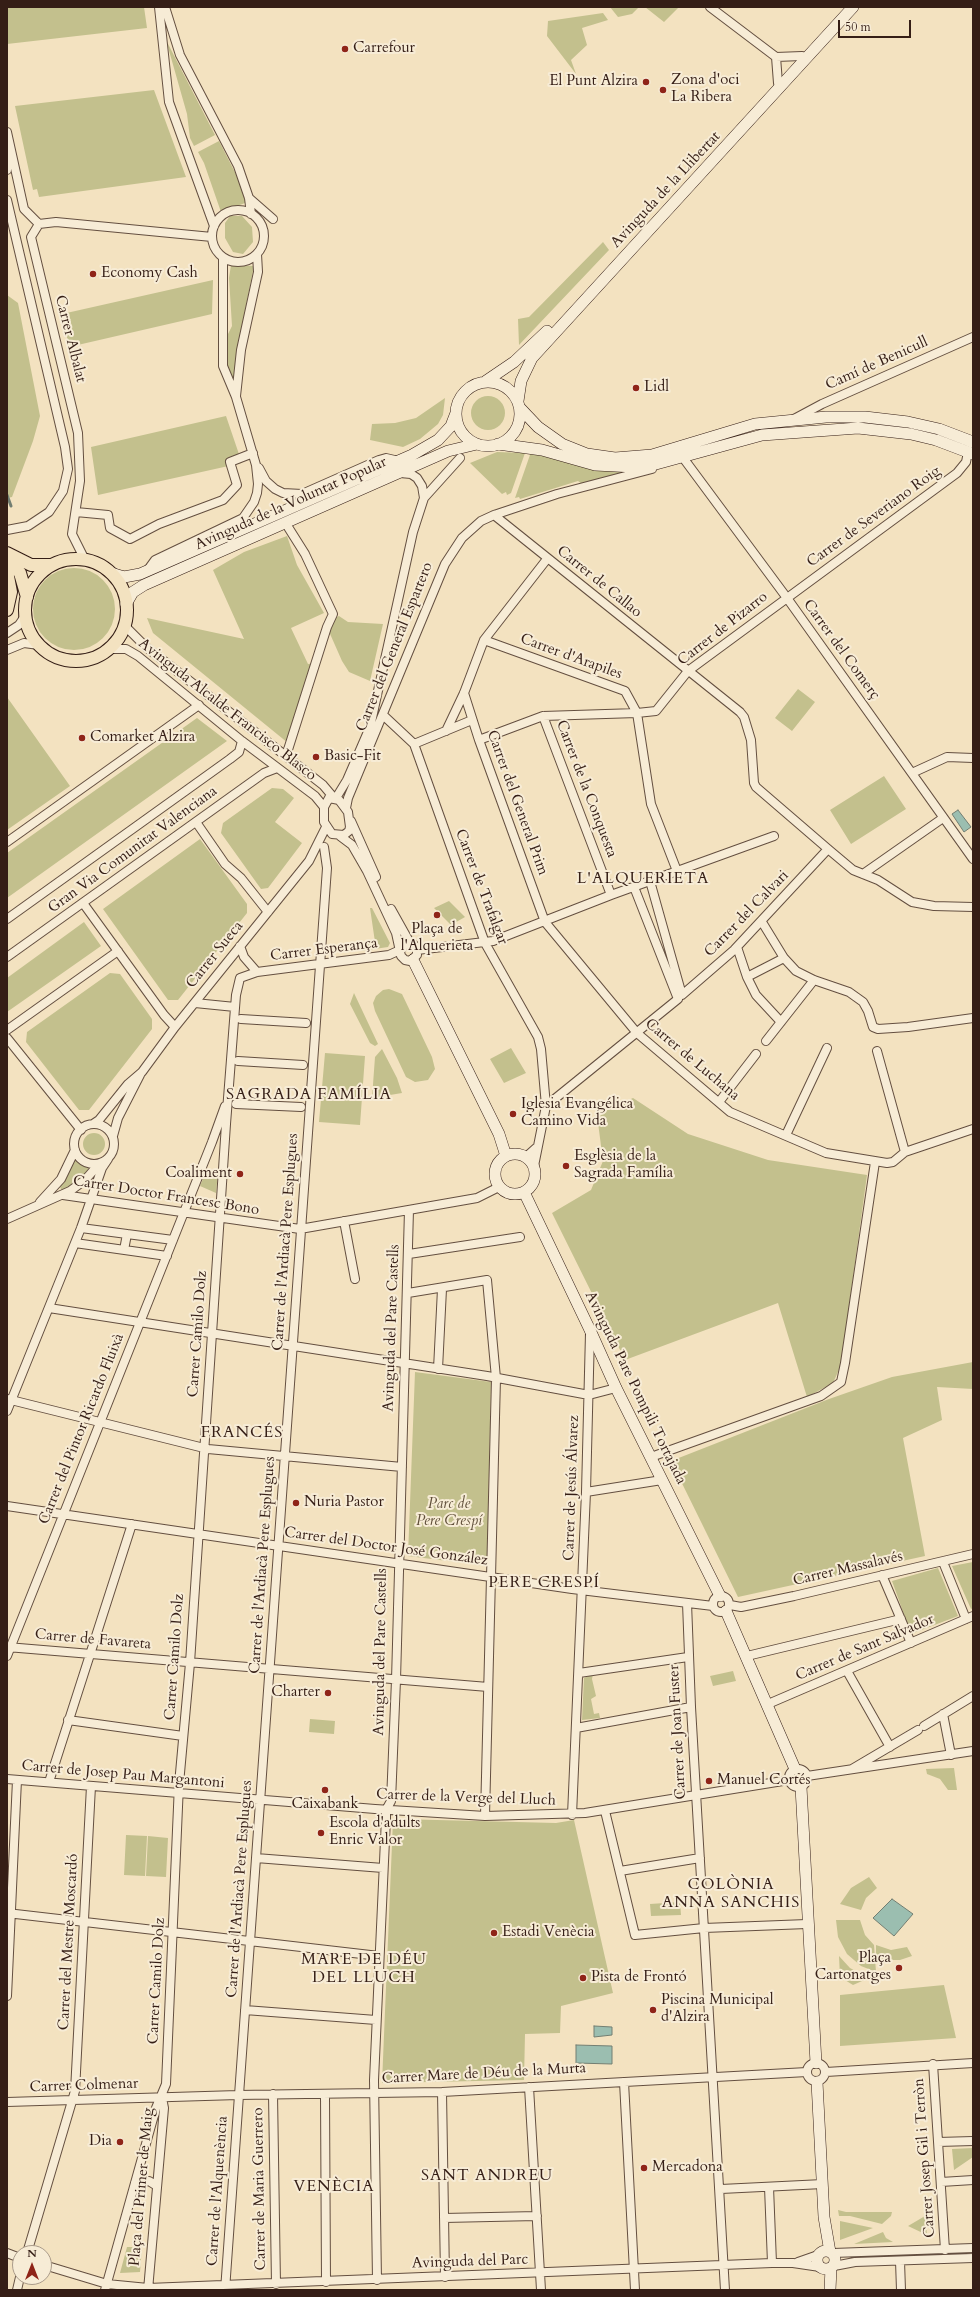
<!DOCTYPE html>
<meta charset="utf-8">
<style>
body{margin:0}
#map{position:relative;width:980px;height:2297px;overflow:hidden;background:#f3e2c0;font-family:Cardo,serif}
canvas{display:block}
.frame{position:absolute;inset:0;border:8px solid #351e16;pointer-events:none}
.north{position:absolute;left:12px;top:2245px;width:40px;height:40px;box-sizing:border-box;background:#f7ecd6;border:1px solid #a99a89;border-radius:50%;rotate:0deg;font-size:11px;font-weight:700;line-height:16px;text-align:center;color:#351e16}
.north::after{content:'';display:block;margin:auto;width:14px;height:18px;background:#8f2418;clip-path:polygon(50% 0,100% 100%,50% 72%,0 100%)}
.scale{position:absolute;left:838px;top:20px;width:73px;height:18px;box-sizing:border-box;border:2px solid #351e16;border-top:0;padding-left:5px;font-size:12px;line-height:14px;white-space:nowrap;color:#351e16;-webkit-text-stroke:3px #f7ecd6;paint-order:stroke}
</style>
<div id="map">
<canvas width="980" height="2297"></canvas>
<div class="frame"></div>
<div class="north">N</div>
<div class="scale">50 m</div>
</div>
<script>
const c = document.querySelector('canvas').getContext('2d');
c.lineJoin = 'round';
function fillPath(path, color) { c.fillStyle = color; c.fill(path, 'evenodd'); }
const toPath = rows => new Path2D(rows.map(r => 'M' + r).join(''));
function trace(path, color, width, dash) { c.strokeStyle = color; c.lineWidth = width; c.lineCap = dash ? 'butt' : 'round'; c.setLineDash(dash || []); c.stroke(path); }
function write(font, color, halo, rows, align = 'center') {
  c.font = font + ' Cardo,serif'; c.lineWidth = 4; c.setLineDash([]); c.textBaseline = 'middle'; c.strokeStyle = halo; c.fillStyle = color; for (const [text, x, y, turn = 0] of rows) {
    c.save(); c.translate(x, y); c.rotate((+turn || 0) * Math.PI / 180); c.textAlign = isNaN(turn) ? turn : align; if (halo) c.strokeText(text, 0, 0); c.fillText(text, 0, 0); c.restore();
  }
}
fillPath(toPath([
 [7,7,144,7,147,28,7,44],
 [610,7,639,7,632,14,618,17],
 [645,7,679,7,664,22],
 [603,13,608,20,582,28,587,45,571,60,576,74,547,36,548,21],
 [166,40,215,135,194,146,190,138,187,114],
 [154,90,186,177,39,197,37,189,33,190,15,106],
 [219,141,243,188,246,199,245,203,221,212,204,163,198,152],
 [230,216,242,216,252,227,253,242,243,254,233,252,225,238,225,223],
 [603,242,609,250,519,345,518,319,529,317],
 [231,265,254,266,236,355,235,380,229,380,226,366,225,340,232,326,229,278],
 [213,280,212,314,69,347,62,314],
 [7,295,18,303,40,416,33,441,12,497,7,498],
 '471 413a17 17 0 1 1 34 0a17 17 0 1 1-34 0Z',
 [445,398,443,415,438,424,420,439,403,447,370,440,372,424,395,423,416,418],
 [226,416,242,463,98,495,91,447],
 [497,452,525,453,511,493,507,495,506,492,502,494,470,463],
 [531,452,622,471,622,473,582,484,578,481,520,499,519,497,515,498],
 [287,536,297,565,324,613,291,628,308,664,315,663,288,743,153,633,147,618,244,639,213,570,244,552],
 '33 609a41 41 0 1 1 82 0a41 41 0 1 1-82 0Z',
 [339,616,348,622,383,624,370,681,349,672,342,661,327,627,329,621],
 [798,689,815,702,792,731,775,718],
 [7,697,70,786,7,830],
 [197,718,227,741,7,898,7,853],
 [884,776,906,809,851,844,830,810],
 [272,788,283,789,294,798,275,822,302,843,268,888,261,889,221,833,223,823],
 [200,839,247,904,247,913,178,1000,168,1000,103,909],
 [449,901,465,917,451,925,434,908],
 [370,908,372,908,390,943,388,947,361,951,361,944,375,942],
 [84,922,101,946,7,1012,7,978],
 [110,973,120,974,152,1019,152,1029,89,1110,79,1110,26,1042,27,1032],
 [389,989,402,994,432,1057,435,1069,428,1080,415,1082,406,1077,375,1011,373,1003,376,996,383,990],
 [354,993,378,1044,375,1046,370,1043,350,1004],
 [511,1048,526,1073,504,1083,490,1059],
 [382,1049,397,1078,402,1093,372,1098,375,1057],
 [325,1053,365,1056,360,1125,319,1122],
 [633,1098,688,1134,768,1160,867,1175,841,1365,833,1383,807,1397,778,1303,625,1360,552,1213,591,1190,603,1161,597,1115],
 '83 1144a11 11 0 1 1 22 0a11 11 0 1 1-22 0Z',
 [75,1159,89,1169,79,1180,62,1191,60,1187],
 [207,1169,218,1172,216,1193,200,1186],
 [973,1362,973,1389,937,1387,942,1420,903,1438,925,1556,738,1597,671,1461,829,1399,892,1377],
 [415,1372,491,1382,487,1566,408,1556],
 [973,1562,973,1608,971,1609,952,1566],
 [938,1568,958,1616,911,1634,892,1581],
 [733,1671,736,1681,713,1686,710,1676],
 [593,1674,592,1679,596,1696,591,1699,594,1714,599,1713,600,1718,582,1720,584,1678],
 [310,1719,335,1721,334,1734,309,1732],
 [954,1768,957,1790,948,1790,940,1779,927,1774,926,1769],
 [397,1819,556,1823,574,1820,613,1993,561,2006,560,2033,525,2034,524,2080,382,2083,393,1820],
 [126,1835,147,1836,145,1876,124,1875],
 [148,1836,168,1838,166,1877,146,1876],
 [869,1877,877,1888,866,1898,861,1910,840,1904,851,1888],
 [680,1902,681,1915,651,1916,650,1904],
 [836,1920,860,1920,865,1935,874,1945,876,1972,861,1966,847,1954,838,1937],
 [876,1945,891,1950,907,1947,912,1956,900,1960,886,1960,876,1957],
 [839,1956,850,1968,869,1978,853,1985,840,1977],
 [944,1985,956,2038,840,2046,840,1995],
 [973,2148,973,2157,954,2170,952,2149],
 [838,2210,846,2212,892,2212,891,2216,882,2224,850,2216,839,2216],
 [925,2216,927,2235,908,2226],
 [840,2221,873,2228,840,2240],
 [883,2232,886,2238,893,2242,854,2244],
 [127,2247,142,2247,140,2272,120,2273]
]), '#c3c08d');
const water = toPath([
 [958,810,971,827,964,832,952,814,958,810],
 [892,1899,913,1914,894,1936,873,1918,892,1899],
 [594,2026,612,2027,612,2035,594,2037,594,2026],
 [576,2045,612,2046,612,2064,576,2063,576,2045]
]);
fillPath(water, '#9bbeb0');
trace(water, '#727e72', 1);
trace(toPath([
 [7,495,11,506]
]), '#727e72', 3);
const street = toPath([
 [159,7,169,102,214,226],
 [165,7,180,55,238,166,249,198,251,214],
 [710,7,776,57,802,56],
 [776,57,778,83],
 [7,132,24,209,39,224],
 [7,170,7,151],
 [249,198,273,219],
 [7,200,65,447,68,469,63,491,49,512,28,526,7,530],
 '212 236a26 26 0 1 1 52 0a26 26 0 1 1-52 0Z',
 [39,224,31,237,78,433,80,481,72,534,85,560],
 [39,224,56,222,212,237],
 [236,396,241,350,258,272,257,254],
 [794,419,822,404,973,337],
 [684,459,787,598,973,859],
 [259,468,266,481,275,489,283,493,302,494,379,460,386,458,399,461],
 [400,473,411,474,417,478,422,486,424,498],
 [76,512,108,515,110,528,130,539,159,524,223,500,237,485,230,462,253,453],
 [494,515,740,712,744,717,751,740,754,783,756,787,828,849,853,870,878,880,912,902,934,906,973,907],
 [147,571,155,560,243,518,254,502,257,493,258,484,256,465,236,397,223,366,223,258],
 [124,625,146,647,323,785,334,798],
 [7,633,19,625,25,616],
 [484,640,625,691,637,713,651,804,677,871],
 [108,649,126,649,138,656,242,741,315,796,324,807],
 [7,650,24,643,39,645],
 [464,693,479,740,545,922,637,1033,730,1112,826,1153,887,1163,893,1162,905,1152,973,1129],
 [383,715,414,744,485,943,538,1037,541,1049,546,1106,534,1166],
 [543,716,611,895],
 [446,731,464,693,484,640,547,559],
 [479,740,543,716,637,713,656,711,688,671,957,473,966,462,968,452],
 [414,744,472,720],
 [286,756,327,627,333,614,305,554,288,527],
 [912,773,947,757,973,758],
 [329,798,339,800,348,812,350,827,349,831,344,835,332,834,324,822,324,807,329,798],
 [336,798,347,780,370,727,413,532,424,498,460,458],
 [346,808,348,798,445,564,462,538,481,521,494,515,557,494,652,469],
 [351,821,376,877],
 [196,822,225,864,241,878,268,912],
 [340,836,352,845,367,871,396,933,401,956,405,960,410,961,417,955,417,948,413,944,406,944,401,949],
 [7,842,199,705],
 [863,874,943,818],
 [650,881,682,995,734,950,828,849],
 [83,903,164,1015,175,1027],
 [391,909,410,943],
 [7,919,230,759,239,752,242,741],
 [762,922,784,958,796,971,814,980,849,992,863,1002,868,1011,873,1027,878,1029,908,1027,973,1018],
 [240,946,244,957,257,972],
 [737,947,747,977,756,995,781,1022],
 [417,950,493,941,611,895,774,836],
 [7,957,264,773,277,768],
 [747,977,784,958],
 [195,1003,235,1007],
 [241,1019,306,1023],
 [7,1030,118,951],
 [7,1038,81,1130],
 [766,1041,814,980],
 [877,1051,905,1152],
 [238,1061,303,1065],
 [719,1102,756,1054],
 [236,1104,301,1107],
 [546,1106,678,999,634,887],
 [93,1124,99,1120,128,1084,142,1072,175,1027,309,861,326,827],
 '74 1144a20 20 0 1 1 40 0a20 20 0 1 1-40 0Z',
 [786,1135,827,1048],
 [113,1136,118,1118,140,1075],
 [526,1157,536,1148],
 [63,1195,300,1229,477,1198,499,1187],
 [40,1202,61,1179,75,1150],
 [7,1219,70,1191,85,1180,100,1163],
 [344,1221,355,1279],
 [81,1228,173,1240],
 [75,1243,167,1256],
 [124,1250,127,1234],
 [409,1254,520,1237],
 [408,1293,487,1280,496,1378,485,1816],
 [49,1308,487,1376,589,1395,616,1388],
 [438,1369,442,1289],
 [7,1399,208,1449,402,1467],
 [7,1411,81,1228,102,1168,108,1159],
 [651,1457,821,1396,841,1382,845,1363,875,1162],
 [586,1492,662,1480],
 [7,1506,572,1589,713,1606],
 [943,1562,966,1619],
 [882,1575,911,1643],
 '713 1604a8 8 0 1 1 16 0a8 8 0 1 1-16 0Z',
 [687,1603,691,1707,725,2290],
 [730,1605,741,1607,794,1596,973,1554],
 [7,1647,488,1687],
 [7,1656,212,1142,225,1106],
 [747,1656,901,1619],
 [847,1671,890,1747],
 [579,1673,688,1657],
 [768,1704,973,1616],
 [943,1714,951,1755],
 [68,1720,183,1736],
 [924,1726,973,1696],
 [576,1728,691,1707],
 '789 1778a9 9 0 1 1 18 0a9 9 0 1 1-18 0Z',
 [852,1769,918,1730],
 [807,1776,973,1751],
 [7,1779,375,1809,485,1816,585,1813,789,1780],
 [49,1782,132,1524],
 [605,1811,635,1935,704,1928,807,1924],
 [572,1815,586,1492,590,1333],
 [256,1858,383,1868],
 [620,1871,700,1858],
 [7,1913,379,1956],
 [7,1996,17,1780],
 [245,2010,376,2020],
 '807 2072a9 9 0 1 1 18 0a9 9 0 1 1-18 0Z',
 [933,2064,945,2250],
 [826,2072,973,2063],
 [624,2082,635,2290],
 [529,2087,541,2290],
 [442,2092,445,2277],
 [273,2094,276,2284],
 [325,2095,326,2282],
 [7,2102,238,2095,442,2092,807,2072],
 [938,2142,973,2141],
 [941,2182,973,2180],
 [135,2183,149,2181,157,2186],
 [769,2187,772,2263],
 [721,2189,823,2184],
 [444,2218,537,2216],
 [7,2253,20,2258],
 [27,2253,75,2091,91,1786],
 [833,2253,973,2248],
 [900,2261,901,2290],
 [798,2262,818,2255],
 [44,2265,107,2284,148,2288,772,2263,793,2263,820,2267],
 [834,2266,855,2262,973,2258],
 [377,2280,374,2080,386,1818,386,1810,391,1801,396,1680,409,1210],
 [17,2290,20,2277],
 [105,2290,156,2108,166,2084,179,1784,190,1663,226,1124,236,995,240,978,257,972,389,955,400,950],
 [148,2290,164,2108,162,2098],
 [225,2290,327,868,324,847]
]);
const secondary = toPath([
 [486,381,514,362,547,331],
 '456 414a32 32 0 1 1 64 0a32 32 0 1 1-64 0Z',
 [518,401,521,381,532,358,853,7],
 [520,408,538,427,562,444,587,454,615,458,652,455,755,424,826,417,865,417,908,422,939,429,973,442],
 [498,444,542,450,595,465,635,467,656,464,762,435,858,428,911,434,936,440,973,454],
 [111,573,124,577,140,574,412,455,438,440,451,426,456,413],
 [126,604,133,592,144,585,448,451,477,444],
 [413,960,499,1134,506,1156],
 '495 1174a20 20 0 1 1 40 0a20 20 0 1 1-40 0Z',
 [524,1192,590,1330,616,1388,720,1596],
 [726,1611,795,1769],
 [801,1787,816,2063],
 [817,2082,824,2217,830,2252],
 '817 2260a9 9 0 1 1 18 0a9 9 0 1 1-18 0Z',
 [830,2290,831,2268]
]);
const primary = toPath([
 [7,553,31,565,52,565],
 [7,558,20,573,27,597],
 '25 610a51 51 0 1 1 102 0a51 51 0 1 1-102 0Z',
 [7,571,11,592,7,610]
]);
trace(street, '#644f40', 10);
trace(secondary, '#351e16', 12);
trace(primary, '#351e16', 14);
trace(street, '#f7ecd6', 8);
trace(secondary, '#f7ecd6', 11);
trace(primary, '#f3e2c0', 12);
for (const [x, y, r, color] of [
 [345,49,4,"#8f2418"],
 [646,82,4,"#8f2418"],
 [663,90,4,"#8f2418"],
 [93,274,4,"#8f2418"],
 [636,388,4,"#8f2418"],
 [82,738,4,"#8f2418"],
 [316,757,4,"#8f2418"],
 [437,915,4,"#8f2418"],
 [513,1114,4,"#8f2418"],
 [566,1166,4,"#8f2418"],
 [240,1174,4,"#8f2418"],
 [296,1503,4,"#8f2418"],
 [328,1693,4,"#8f2418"],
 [709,1781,4,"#8f2418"],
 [325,1790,4,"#8f2418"],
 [321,1833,4,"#8f2418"],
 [494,1933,4,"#8f2418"],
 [899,1968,4,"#8f2418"],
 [583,1978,4,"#8f2418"],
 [653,2010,4,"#8f2418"],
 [120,2142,4,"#8f2418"],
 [644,2168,4,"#8f2418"]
]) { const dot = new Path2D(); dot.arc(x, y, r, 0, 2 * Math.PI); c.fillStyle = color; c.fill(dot); trace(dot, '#f7ecd6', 1.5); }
write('15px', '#351e16', '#f7ecd6', [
 ["Carrefour",353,49],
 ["Zona d'oci",671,81],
 ["La Ribera",671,98],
 ["El Punt Alzira",638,82,"right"],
 ["Economy Cash",101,274],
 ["Lidl",644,388],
 ["Comarket Alzira",90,738],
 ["Basic-Fit",324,757],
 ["Plaça de",437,930,"center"],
 ["l'Alquerieta",437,947,"center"],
 ["Iglesia Evangélica",521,1105],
 ["Camino Vida",521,1122],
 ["Esglèsia de la",574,1157],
 ["Sagrada Família",574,1174],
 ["Coaliment",232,1174,"right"],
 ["Nuria Pastor",304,1503],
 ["Charter",320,1693,"right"],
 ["Manuel Cortés",717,1781],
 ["Caixabank",325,1805,"center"],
 ["Escola d'adults",329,1824],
 ["Enric Valor",329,1841],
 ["Estadi Venècia",502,1933],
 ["Plaça",891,1959,"right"],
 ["Cartonatges",891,1976,"right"],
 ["Pista de Frontó",591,1978],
 ["Piscina Municipal",661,2001],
 ["d'Alzira",661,2018],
 ["Dia",112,2142,"right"],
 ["Mercadona",652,2168]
], 'left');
write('15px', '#351e16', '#f7ecd6', [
 ["Avinguda de la Llibertat",666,190,-47],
 ["Carrer Albalat",70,339,76],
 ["Camí de Benicull",877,364,-24],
 ["Avinguda de la Voluntat Popular",291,504,-24],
 ["Carrer de Severiano Roig",874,517,-36],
 ["Carrer de Callao",599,582,39],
 ["Carrer de Pizarro",723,629,-38],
 ["Carrer del General Espartero",395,647,-68],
 ["Carrer del Comerç",841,650,54],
 ["Carrer d'Arapiles",571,657,20],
 ["Avinguda Alcalde Francisco Blasco",227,710,38],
 ["Carrer de la Conquesta",586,789,69],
 ["Carrer del General Prim",517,803,70],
 ["Gran Via Comunitat Valenciana",133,850,-36],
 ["Carrer de Trafalgar",481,887,69],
 ["Carrer del Calvari",747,914,-46],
 ["Carrer Esperança",324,950,-7],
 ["Carrer Sueca",215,955,-51],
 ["Carrer de Luchana",692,1060,40],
 ["Carrer Doctor Francesc Bono",166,1196,9],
 ["Carrer de l'Ardiacà Pere Esplugues",286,1242,-86],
 ["Avinguda del Pare Castells",392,1328,-88],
 ["Carrer Camilo Dolz",198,1334,-86],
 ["Avinguda Pare Pompili Tortajada",635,1388,64],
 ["Carrer del Pintor Ricardo Fluixà",82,1429,-68],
 ["Carrer de Jesús Álvarez",572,1488,-88],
 ["Carrer del Doctor José González",386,1547,8],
 ["Carrer de l'Ardiacà Pere Esplugues",263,1565,-86],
 ["Carrer Massalavés",848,1569,-13],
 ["Carrer de Favareta",93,1640,5],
 ["Carrer de Sant Salvador",865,1648,-23],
 ["Avinguda del Pare Castells",381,1652,-89],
 ["Carrer Camilo Dolz",175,1657,-86],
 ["Carrer de Joan Fuster",678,1732,-93],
 ["Carrer de Josep Pau Margantoni",123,1775,5],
 ["Carrer de la Verge del Lluch",466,1798,2],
 ["Carrer de l'Ardiacà Pere Esplugues",240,1889,-86],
 ["Carrer del Mestre Moscardó",69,1942,-87],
 ["Carrer Camilo Dolz",157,1981,-87],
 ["Carrer Mare de Déu de la Murta",484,2074,-3],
 ["Carrer Colmenar",84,2086,-2],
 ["Carrer Josep Gil i Terròn",925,2158,-94],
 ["Plaça del Primer de Maig",142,2187,-85],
 ["Carrer de Maria Guerrero",260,2189,-91],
 ["Carrer de l'Alquenència",218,2191,-86],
 ["Avinguda del Parc",470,2262,-2]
]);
write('italic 15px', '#604f3a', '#f7ecd6', [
 ["Parc de",449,1505],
 ["Pere Crespí",449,1522]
]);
c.letterSpacing = '1px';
write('16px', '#351e16', '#f7ecd6', [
 ["L'ALQUERIETA",643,879],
 ["SAGRADA FAMÍLIA",309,1095],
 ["FRANCÉS",242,1433],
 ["PERE CRESPÍ",544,1583],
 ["COLÒNIA",731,1885],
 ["ANNA SANCHIS",731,1903],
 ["MARE DE DÉU",364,1960],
 ["DEL LLUCH",364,1978],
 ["SANT ANDREU",487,2176],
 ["VENÈCIA",334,2187]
]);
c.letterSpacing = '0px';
</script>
